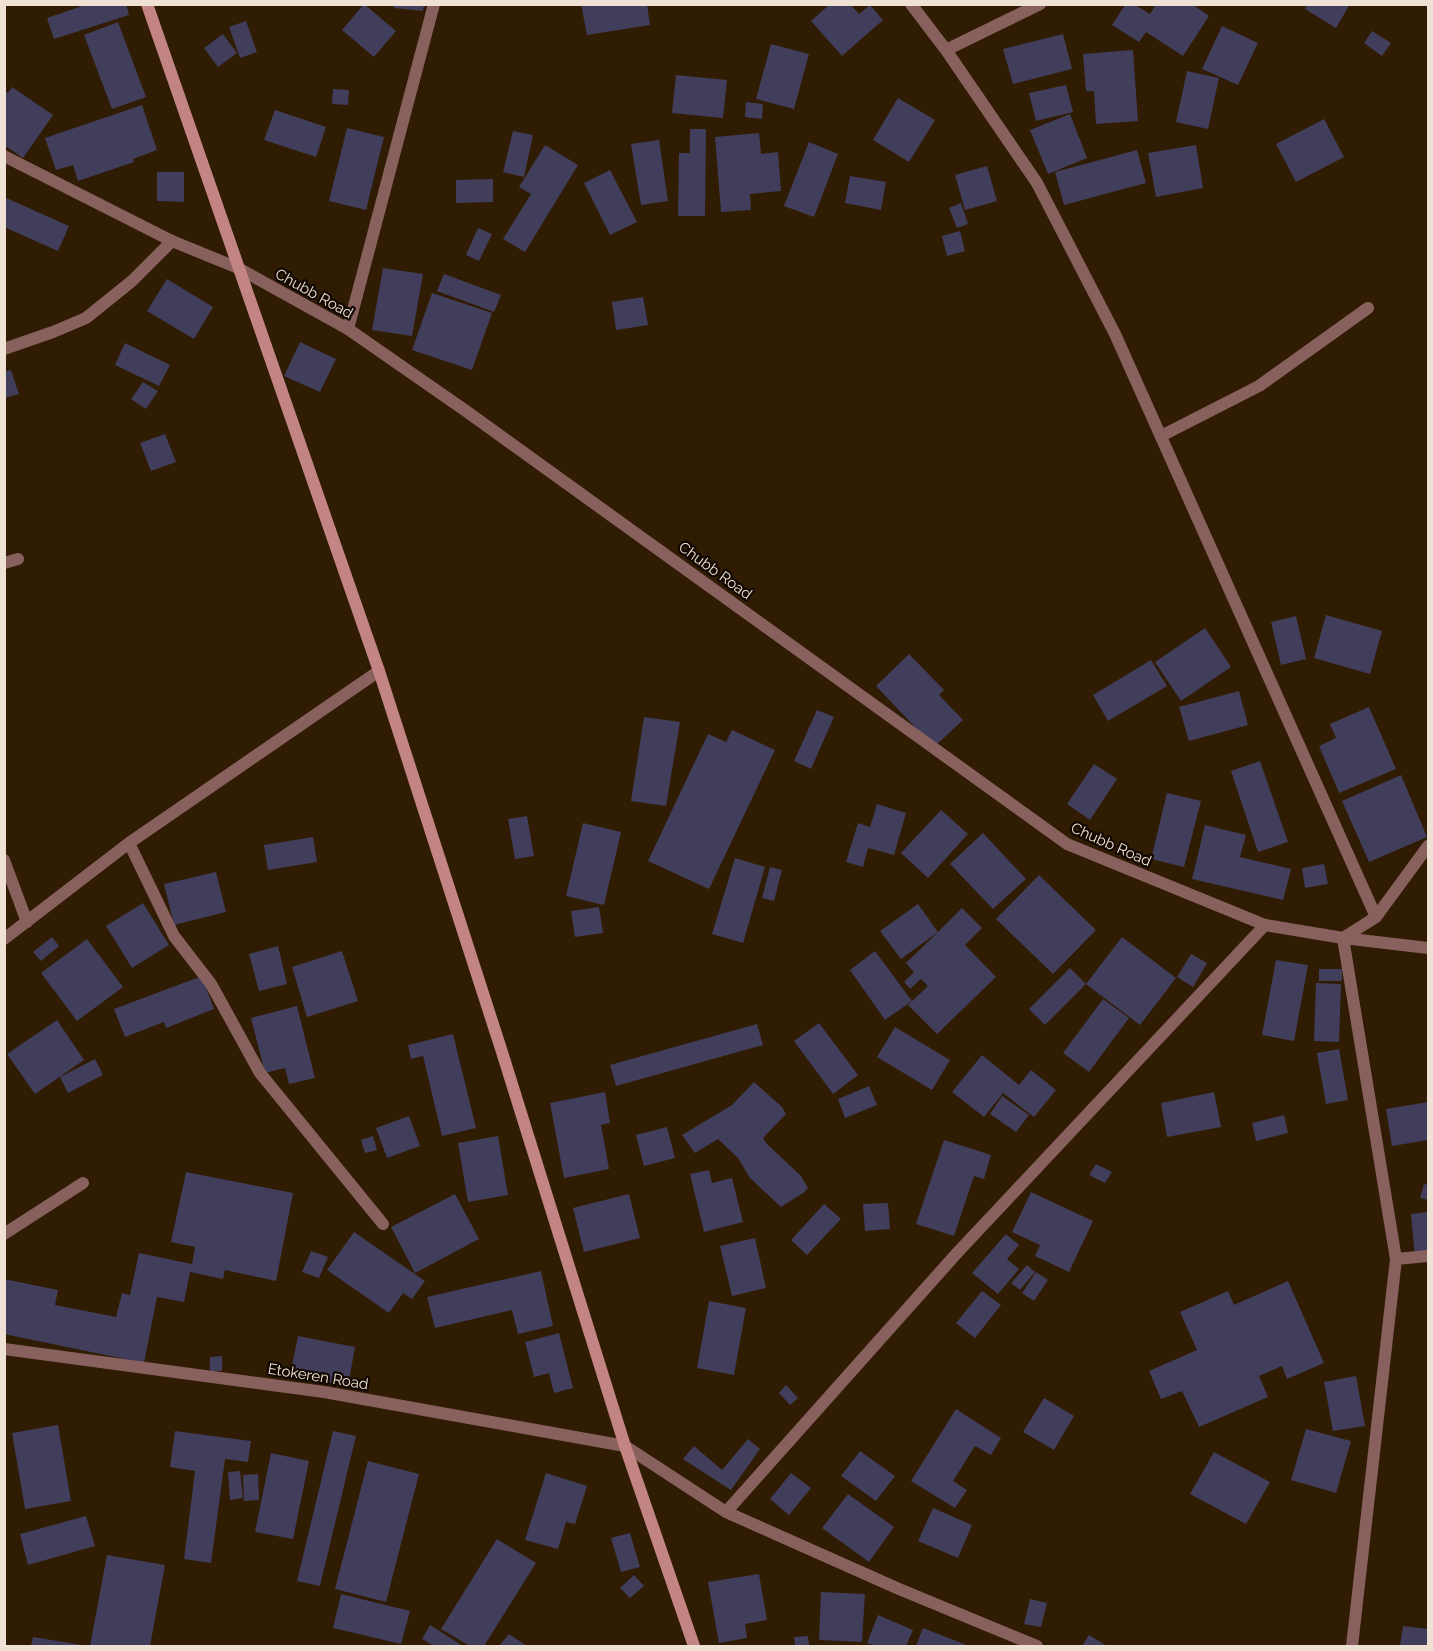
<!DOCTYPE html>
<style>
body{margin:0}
#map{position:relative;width:1433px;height:1651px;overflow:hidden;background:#301b03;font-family:Raleway,sans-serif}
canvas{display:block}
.frame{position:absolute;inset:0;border:6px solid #efe1d3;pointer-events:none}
</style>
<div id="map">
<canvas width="1433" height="1651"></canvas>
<div class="frame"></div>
</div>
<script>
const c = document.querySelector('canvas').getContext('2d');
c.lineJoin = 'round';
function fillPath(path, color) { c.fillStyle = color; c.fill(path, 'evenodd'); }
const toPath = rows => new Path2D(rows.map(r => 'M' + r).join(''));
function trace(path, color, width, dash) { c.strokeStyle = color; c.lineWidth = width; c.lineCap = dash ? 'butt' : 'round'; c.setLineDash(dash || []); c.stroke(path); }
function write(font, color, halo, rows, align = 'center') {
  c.font = font + ' Raleway,sans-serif'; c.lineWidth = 4.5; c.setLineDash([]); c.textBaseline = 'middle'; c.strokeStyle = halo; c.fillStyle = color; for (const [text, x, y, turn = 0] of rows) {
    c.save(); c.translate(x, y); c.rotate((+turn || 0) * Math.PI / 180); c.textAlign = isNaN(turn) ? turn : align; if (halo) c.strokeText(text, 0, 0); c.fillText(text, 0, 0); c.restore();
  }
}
fillPath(toPath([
 [88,4,126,4,129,15,54,39,47,18],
 [364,4,396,31,374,57,342,30],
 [394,4,424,4,423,11,394,8],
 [581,4,647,4,650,25,587,35],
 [830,4,850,4,859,14,870,5,883,20,842,56,811,21],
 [1156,4,1192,4,1209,16,1183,56,1146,32,1139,42,1112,25,1125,5,1135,5,1150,14],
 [1307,4,1350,4,1336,28,1305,9],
 [246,21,257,52,240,58,229,27],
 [118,22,146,97,112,109,84,35],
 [1222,26,1258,43,1238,85,1202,69],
 [1372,31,1391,43,1382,56,1364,43],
 [223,34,237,53,218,67,204,48],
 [1063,34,1072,69,1013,84,1003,49],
 [771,44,809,54,794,109,756,99],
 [1133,50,1138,121,1096,124,1094,91,1086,91,1083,54],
 [1187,71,1219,78,1208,129,1176,122],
 [676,75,727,80,723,118,672,113],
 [1066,85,1073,112,1036,121,1029,93],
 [12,87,53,115,23,158,4,145,4,91,8,93],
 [333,89,349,90,348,105,332,104],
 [898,98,935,120,909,162,873,140],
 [746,102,763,104,762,119,745,117],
 [142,105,157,150,133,159,134,162,78,181,73,165,56,170,45,138],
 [275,110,326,127,316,157,264,140],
 [1070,114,1087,158,1048,174,1030,130],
 [1324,119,1344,157,1296,182,1276,144],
 [347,128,384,137,366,210,329,201],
 [690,129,706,129,705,216,678,216,679,153,690,153],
 [513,131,533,135,524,177,503,172],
 [759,133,761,154,778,152,781,191,750,194,751,210,721,212,715,137],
 [659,140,668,201,641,205,631,144],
 [809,142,838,154,814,217,784,206],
 [545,145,578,165,525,252,503,239,531,194,519,187],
 [1196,145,1203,188,1156,197,1148,153],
 [1137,150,1146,183,1064,205,1055,172],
 [987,166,997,201,965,210,955,175],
 [610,170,637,222,610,235,584,183],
 [157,172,184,172,184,202,157,201],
 [850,176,886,182,881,210,845,203],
 [493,179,493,202,456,203,456,180],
 [4,197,69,226,58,251,4,227],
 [961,203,968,224,957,228,949,208],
 [478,228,492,234,479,261,466,255],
 [960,231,965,251,947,256,942,236],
 [383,268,423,274,412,336,372,330],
 [444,274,501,295,494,312,437,291],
 [167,279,213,307,194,339,147,311],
 [432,293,492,313,472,370,412,350],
 [643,297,648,325,616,330,612,302],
 [300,342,336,359,320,392,284,376],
 [125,343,170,365,159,386,115,365],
 [11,370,19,394,4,398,4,372],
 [143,382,158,391,146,409,131,399],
 [165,434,176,462,151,471,140,443],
 [1326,615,1382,631,1370,674,1314,658],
 [1296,616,1306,659,1281,665,1271,622],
 [1205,628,1231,667,1181,701,1155,662],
 [909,654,944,690,939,695,963,720,934,747,876,686],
 [1151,660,1167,686,1108,721,1093,695],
 [1239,691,1248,725,1189,741,1179,707],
 [1369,707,1396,769,1339,793,1319,746,1336,738,1330,724],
 [817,710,834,717,811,769,794,761],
 [644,717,680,722,666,806,631,801],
 [732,730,775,750,709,889,648,861,708,734,726,742],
 [1260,761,1288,842,1258,852,1231,771],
 [1094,764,1117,779,1090,820,1067,804],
 [1401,775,1427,837,1369,862,1342,801],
 [1167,793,1201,801,1184,867,1151,859],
 [877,804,906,813,894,855,868,848,863,867,846,862,858,823,870,827],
 [941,810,968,834,928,878,901,853],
 [527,816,534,856,515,859,508,819],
 [583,823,621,832,604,905,566,896],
 [1205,825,1246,835,1240,857,1291,869,1283,900,1192,879],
 [983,833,1026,879,993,909,950,864],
 [313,837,317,862,268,870,264,845],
 [735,858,765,867,743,943,712,934],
 [1324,864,1328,884,1305,888,1302,868],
 [770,867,782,870,774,901,762,898],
 [216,872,226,912,174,925,164,884],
 [1039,875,1096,930,1053,974,996,919],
 [143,903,169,945,132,968,106,926],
 [918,904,938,932,962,908,982,928,965,945,996,977,937,1034,908,1005,928,986,921,979,910,989,904,982,914,972,906,963,938,932,901,959,880,931],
 [599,907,603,933,575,937,571,911],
 [52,937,59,946,41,961,33,952],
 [1122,937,1176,978,1140,1025,1086,984],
 [87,939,123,987,77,1021,41,973],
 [278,946,287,984,259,991,249,954],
 [342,951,358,1001,307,1017,292,967],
 [875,951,912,1001,885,1020,850,970],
 [1191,954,1207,963,1193,987,1177,977],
 [1276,960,1308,965,1294,1041,1262,1035],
 [1070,968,1086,984,1045,1025,1029,1009],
 [1319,969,1342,969,1342,981,1319,981],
 [202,976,214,1009,166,1028,164,1022,125,1037,114,1009],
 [1316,983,1341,984,1339,1042,1314,1041],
 [1103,999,1129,1018,1089,1072,1063,1053],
 [297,1006,315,1078,289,1084,285,1068,265,1073,251,1018],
 [57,1020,84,1060,35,1094,7,1054],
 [819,1023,858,1075,833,1094,794,1041],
 [757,1024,763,1045,616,1086,610,1065],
 [895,1027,950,1060,932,1090,877,1057],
 [453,1034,476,1128,442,1136,423,1056,411,1059,408,1045],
 [1339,1049,1348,1100,1326,1104,1317,1053],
 [982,1055,1019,1085,1031,1070,1056,1090,1034,1117,1003,1093,984,1117,952,1092],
 [95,1059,103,1075,68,1093,60,1077],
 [754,1082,782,1107,786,1114,763,1138,766,1143,801,1176,808,1188,803,1193,781,1207,750,1178,738,1158,718,1139,695,1153,682,1135,732,1105],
 [869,1086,877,1105,845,1118,838,1099],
 [605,1092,610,1123,601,1125,609,1169,564,1178,550,1103],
 [1214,1092,1221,1127,1167,1137,1161,1103],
 [1002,1096,1029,1115,1016,1132,990,1114],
 [1428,1102,1428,1140,1392,1146,1386,1109],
 [1284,1115,1288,1133,1256,1141,1252,1123],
 [409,1116,420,1146,387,1158,376,1128],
 [667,1127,675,1158,644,1166,636,1135],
 [373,1136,377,1150,365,1153,361,1140],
 [498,1136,508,1195,468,1202,458,1143],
 [944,1140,991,1155,984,1179,974,1176,954,1236,916,1224],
 [1096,1164,1112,1172,1105,1183,1089,1175],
 [709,1170,712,1183,732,1178,743,1222,704,1232,690,1174],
 [186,1172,293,1193,276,1281,225,1270,223,1279,190,1272,184,1302,157,1297,144,1363,4,1334,4,1279,58,1290,55,1305,116,1317,122,1293,130,1295,139,1253,192,1264,195,1247,171,1242],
 [1424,1184,1428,1185,1428,1200,1420,1198],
 [1031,1192,1093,1221,1069,1272,1035,1256,1040,1245,1012,1232],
 [455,1194,479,1239,415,1273,391,1227],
 [629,1194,640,1238,584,1252,573,1208],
 [888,1203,890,1229,865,1231,863,1204],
 [824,1204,841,1219,807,1255,791,1240],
 [1428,1212,1428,1255,1415,1257,1411,1214],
 [354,1232,425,1281,412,1299,403,1293,389,1313,327,1270],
 [1006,1234,1019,1245,1007,1259,1019,1269,998,1294,972,1273],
 [755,1238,766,1288,732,1296,720,1246],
 [311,1251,328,1257,319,1278,302,1272],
 [1027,1265,1035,1272,1020,1290,1011,1283],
 [541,1271,553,1326,518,1334,512,1310,435,1328,427,1297],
 [1036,1272,1048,1280,1034,1301,1022,1293],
 [1288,1281,1324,1363,1287,1379,1282,1366,1259,1376,1268,1397,1199,1427,1182,1391,1161,1399,1149,1371,1197,1350,1180,1312,1228,1291,1234,1305],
 [982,1291,1001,1305,975,1338,956,1323],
 [709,1301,746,1308,734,1375,697,1368],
 [559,1333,573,1388,554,1393,549,1373,534,1377,525,1342],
 [298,1336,355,1347,348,1386,290,1375],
 [222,1356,222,1371,210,1371,210,1357],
 [1356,1376,1365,1426,1333,1431,1324,1382],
 [786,1385,798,1398,790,1405,779,1393],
 [1044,1398,1074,1416,1054,1450,1023,1432],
 [956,1409,1001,1438,991,1455,975,1446,953,1481,967,1490,955,1508,911,1481],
 [58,1425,71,1501,25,1509,12,1433],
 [1306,1429,1351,1441,1336,1493,1291,1480],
 [175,1431,251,1441,248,1462,225,1459,211,1563,184,1559,195,1471,170,1467],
 [333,1431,356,1436,320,1586,297,1581],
 [748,1439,760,1449,731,1490,683,1459,694,1446,722,1470],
 [860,1451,895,1476,876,1501,841,1476],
 [1214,1452,1270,1482,1246,1524,1190,1494],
 [271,1453,309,1461,293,1539,255,1532],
 [368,1461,419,1474,386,1602,335,1589],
 [240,1471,243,1498,230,1500,228,1472],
 [546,1473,587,1486,575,1524,566,1522,558,1549,525,1540],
 [791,1473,811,1488,789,1515,770,1499],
 [258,1474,259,1500,244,1501,243,1475],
 [848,1494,894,1527,869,1562,822,1528],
 [933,1508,972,1525,958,1558,918,1541],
 [86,1516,95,1546,28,1565,20,1534],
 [630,1533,640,1567,621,1572,611,1538],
 [497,1539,536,1563,484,1646,470,1646,441,1629],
 [107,1555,165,1565,150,1646,90,1646],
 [759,1574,767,1620,745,1624,747,1638,719,1643,708,1582],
 [634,1575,644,1586,630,1598,620,1588],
 [821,1592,865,1594,862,1642,819,1640],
 [341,1594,410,1611,401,1644,333,1628],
 [1030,1599,1047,1603,1041,1627,1024,1624],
 [878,1615,913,1630,906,1646,876,1646,867,1643],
 [430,1625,463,1646,434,1646,422,1639],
 [1403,1626,1428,1629,1428,1646,1400,1646],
 [923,1628,969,1646,916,1646],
 [509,1634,527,1646,499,1646],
 [1089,1635,1107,1646,1082,1646],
 [808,1636,809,1646,795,1646,794,1637],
 [33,1637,82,1645,82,1646,31,1646]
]), '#413e5b');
trace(toPath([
 [911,4,946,50,1037,183,1115,334,1376,917],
 [946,50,1040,4],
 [348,329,434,4],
 [4,349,53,332,86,318,132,281,172,241],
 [1161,436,1259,386,1368,308],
 [4,563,18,559],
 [129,843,174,936,211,984,260,1073,383,1224],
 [4,860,27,922],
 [4,939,129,843,379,671],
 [4,1234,83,1183],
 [1396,1259,1428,1256],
 [4,1349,324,1392,625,1446,726,1512,899,1589,1037,1646],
 [726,1512,957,1253,1265,925],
 [1352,1646,1396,1259,1343,938,1376,917,1428,846]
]), '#88615f', 12);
trace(toPath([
 [4,156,172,241,238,268,348,329,466,411,1067,844,1265,925,1343,938,1428,948]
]), '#88615f', 12);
trace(toPath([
 [147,4,379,671,502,1052,625,1446,694,1646]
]), '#c38583', 12);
write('15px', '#efe1d3', '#110802', [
 ["Chubb Road",314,294,29],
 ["Chubb Road",715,571,36],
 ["Chubb Road",1111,845,24],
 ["Etokeren Road",318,1377,9]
]);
</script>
